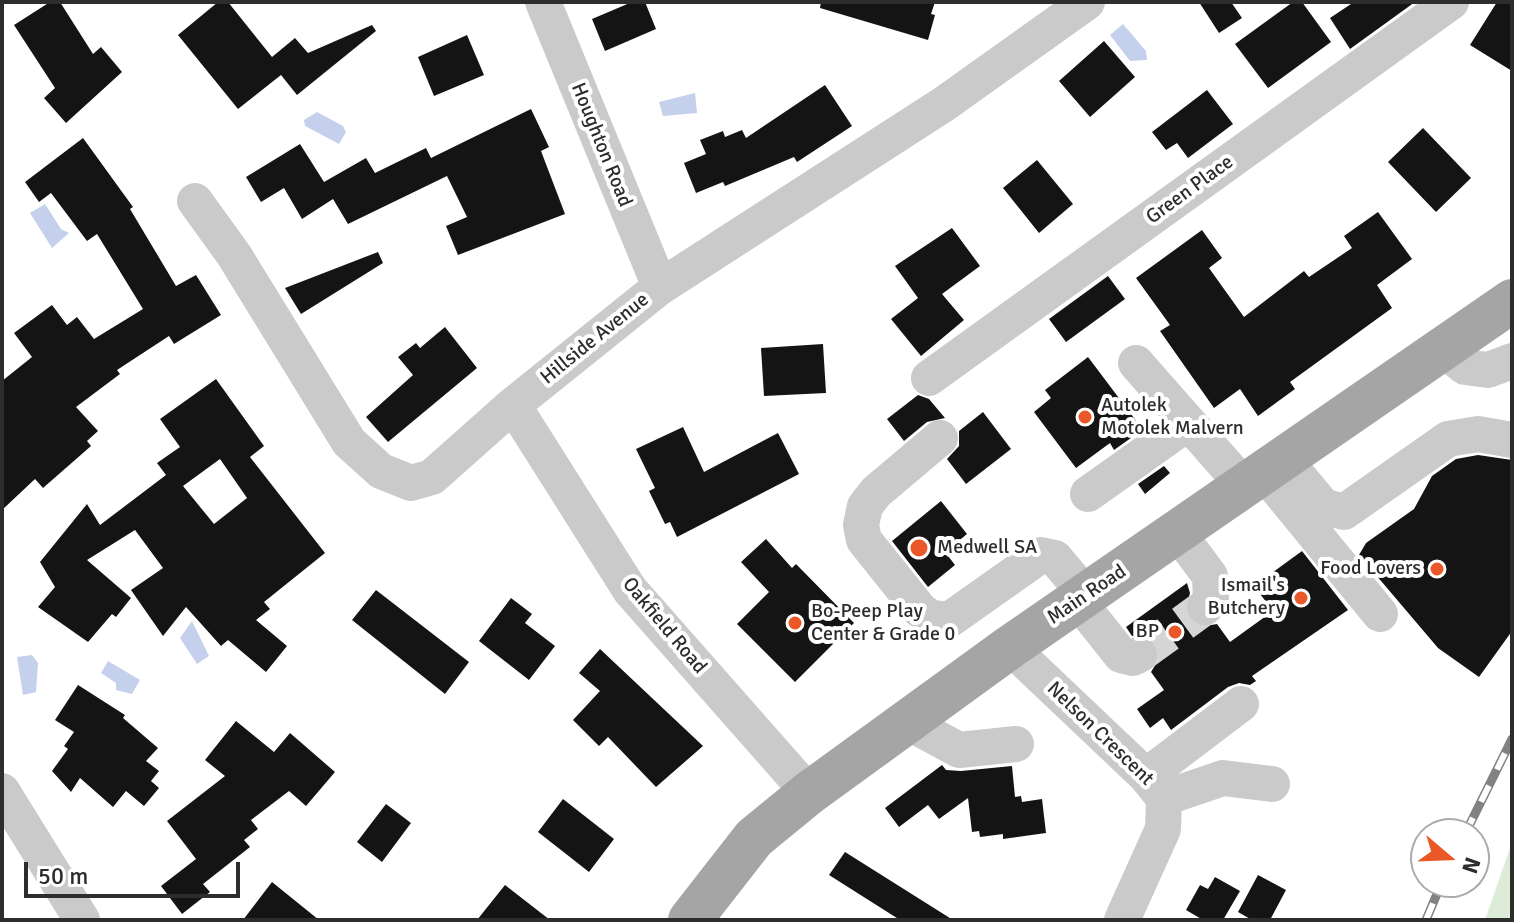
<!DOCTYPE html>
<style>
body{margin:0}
#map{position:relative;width:1514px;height:922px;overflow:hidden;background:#fff;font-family:Signika,sans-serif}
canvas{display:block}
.frame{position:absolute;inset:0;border:4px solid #2d2d2d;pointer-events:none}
.north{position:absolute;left:1410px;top:818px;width:80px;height:80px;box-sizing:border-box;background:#fff;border:2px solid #ababab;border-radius:50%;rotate:109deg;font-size:22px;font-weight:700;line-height:32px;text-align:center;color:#2d2d2d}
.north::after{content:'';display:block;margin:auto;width:28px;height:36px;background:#eb5827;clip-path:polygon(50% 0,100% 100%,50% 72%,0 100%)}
.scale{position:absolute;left:24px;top:862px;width:216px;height:36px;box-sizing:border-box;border:4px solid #2d2d2d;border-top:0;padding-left:10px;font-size:24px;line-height:28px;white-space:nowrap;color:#2d2d2d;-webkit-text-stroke:6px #fff;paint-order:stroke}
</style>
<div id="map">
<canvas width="1514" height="922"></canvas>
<div class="frame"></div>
<div class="north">N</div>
<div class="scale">50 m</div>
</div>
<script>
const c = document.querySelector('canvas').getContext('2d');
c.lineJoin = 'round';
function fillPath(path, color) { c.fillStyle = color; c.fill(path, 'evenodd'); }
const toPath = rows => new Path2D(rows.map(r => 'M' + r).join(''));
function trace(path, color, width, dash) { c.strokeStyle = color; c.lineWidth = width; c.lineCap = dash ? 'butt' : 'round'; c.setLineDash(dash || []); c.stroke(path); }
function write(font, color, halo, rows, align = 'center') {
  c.font = font + ' Signika,sans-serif'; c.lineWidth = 8; c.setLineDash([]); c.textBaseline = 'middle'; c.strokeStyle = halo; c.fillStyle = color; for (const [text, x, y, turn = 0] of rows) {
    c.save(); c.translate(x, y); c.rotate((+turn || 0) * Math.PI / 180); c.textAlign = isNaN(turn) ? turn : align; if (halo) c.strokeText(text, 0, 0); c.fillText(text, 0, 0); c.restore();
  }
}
fillPath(toPath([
 [1512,843,1512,920,1485,920,1511,845]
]), '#ddebd9');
fillPath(toPath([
 [1123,24,1146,51,1147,60,1130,61,1110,35],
 [695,93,697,113,663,116,659,102],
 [317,112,343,126,346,132,339,144,305,126,304,120],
 [45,204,61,229,69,233,52,248,30,213],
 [192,621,209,656,197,664,180,638],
 [32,655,38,663,36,692,23,695,17,657],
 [108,661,140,680,132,694,116,690,116,683,101,673]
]), '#c4d0ec');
fillPath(toPath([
 [50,2,60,2,93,54,101,47,122,72,66,123,44,98,55,88,14,25],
 [218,2,228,2,272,57,295,38,308,53,372,25,376,31,297,95,281,75,238,109,178,35],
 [632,2,645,2,656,29,605,51,592,19],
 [821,2,935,2,931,14,935,15,928,40,820,8],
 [1199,2,1231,2,1242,18,1219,33],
 [1293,2,1302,2,1331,42,1268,88,1235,44],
 [1354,2,1415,2,1350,49,1330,18],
 [1497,2,1512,2,1512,71,1470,45],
 [467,35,484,75,434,96,418,57],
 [1104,41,1135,77,1090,117,1059,81],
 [825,85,852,126,797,162,794,157,725,186,723,182,696,193,684,163,706,154,700,140,723,131,725,137,742,130,746,138],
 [1207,90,1233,124,1188,158,1177,143,1166,150,1152,132],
 [531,109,549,147,541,151,565,214,458,255,446,226,467,217,447,176,348,224,333,199,302,219,284,188,261,202,246,177,300,144,324,182,366,158,375,173,426,148,431,158],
 [1423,128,1471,178,1436,212,1388,162],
 [83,138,133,207,130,209,176,286,196,275,221,315,174,344,169,336,117,370,120,374,76,407,98,431,87,441,91,446,43,488,35,479,2,510,2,381,32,357,14,333,52,305,67,325,77,317,94,339,143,309,97,234,87,241,51,193,39,202,25,182],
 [1037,160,1073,204,1039,233,1003,188],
 [1378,212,1412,259,1377,285,1392,308,1290,382,1295,389,1258,416,1240,389,1214,408,1160,331,1170,325,1136,278,1202,230,1222,258,1209,268,1244,317,1304,271,1309,277,1352,248,1344,236],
 [952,228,980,266,942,294,964,320,921,356,891,319,918,298,895,266],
 [378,252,383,263,301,314,285,288],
 [1108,276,1125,299,1066,342,1049,319],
 [445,327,477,368,388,442,366,417,413,375,398,357,416,343,420,348],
 [823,344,826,393,764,396,761,348],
 [1088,357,1137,422,1132,426,1138,433,1114,450,1110,443,1076,468,1034,412,1051,398,1045,390],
 [216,379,264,446,250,457,325,553,264,602,270,609,256,620,287,646,266,672,228,640,221,646,186,607,163,636,131,590,163,568,135,530,87,560,131,598,116,617,112,614,88,642,38,607,55,587,40,562,87,504,100,525,166,475,157,463,180,447,160,419],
 [220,459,247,498,214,524,183,486],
 [918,395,929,399,945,418,927,422,904,441,887,419],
 [983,412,1011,449,966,484,947,459,959,446,959,431],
 [683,427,704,472,778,433,799,474,677,537,670,522,665,524,649,491,655,488,636,449],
 [1478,455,1512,460,1512,631,1479,677,1438,648,1359,555,1366,543,1414,509,1432,476,1456,459],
 [1164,466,1170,473,1145,494,1138,484],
 [941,501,967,534,945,552,955,565,928,587,892,541],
 [766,539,792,568,796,564,854,623,795,682,737,624,769,592,741,562],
 [1302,551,1348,610,1252,676,1256,681,1250,685,1239,683,1228,687,1171,730,1163,718,1150,728,1137,709,1164,690,1151,672,1160,657,1158,646,1150,637,1132,636,1126,627,1187,583,1190,593,1185,612,1190,621,1200,627,1217,624,1230,642,1273,611,1254,586],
 [376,590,469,662,445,694,352,620],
 [511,598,532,614,525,623,555,646,529,680,479,641],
 [600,649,703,746,656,787,608,737,599,746,573,720,600,691,579,673],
 [78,685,125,715,123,718,158,748,146,761,159,771,151,781,159,788,144,806,126,791,113,807,80,778,71,792,52,771,68,749,64,746,74,732,55,720],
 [236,721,274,752,290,733,335,772,306,806,289,791,251,820,258,829,244,840,250,847,203,884,210,892,182,914,161,886,196,859,167,821,225,776,205,760],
 [942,765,946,770,961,771,1012,766,1015,797,1021,796,1022,802,1042,799,1046,833,1003,839,1003,834,980,837,979,831,972,832,968,798,939,819,928,805,899,827,885,808],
 [563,799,614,839,589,872,538,832],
 [386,804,411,823,382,862,357,842],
 [845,852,953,920,900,920,829,875],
 [1258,875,1286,890,1270,920,1252,920,1238,912],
 [1215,877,1240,891,1223,920,1203,920,1186,910,1200,885,1208,889],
 [272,882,319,920,243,920],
 [505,885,550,920,477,920]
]), '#141414');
trace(toPath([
 [1139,655,1205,607]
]), '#d5d5d5', 36, [36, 18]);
trace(toPath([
 [543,2,660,287],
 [195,201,234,255,349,442,381,471,411,483,432,477,513,405,660,287,944,104,1087,2],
 [1444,350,1465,367,1488,370,1512,361],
 [1136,363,1245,487],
 [929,378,1451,2],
 [513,405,630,590,809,793],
 [940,438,876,492,865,506,861,525,864,540,920,610,931,618,949,620,1041,555,1055,558,1086,595],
 [1285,460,1323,506,1344,512,1448,439,1478,434,1512,440],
 [1276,487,1380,614],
 [1088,494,1188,423],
 [1178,533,1210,576,1211,601,1205,607],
 [1078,601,1121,655,1133,658,1139,655],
 [1010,647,1146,776,1164,798,1163,829,1122,920],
 [907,722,959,750,1016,744],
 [1146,776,1241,704],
 [2,791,82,920],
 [1164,798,1223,778,1272,784]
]), '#cacaca', 36);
trace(toPath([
 [690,920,754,838,809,793,1010,647,1512,301]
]), '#a5a5a5', 44);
const rail = toPath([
 [1465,834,1512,739],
 [1426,920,1442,882]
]);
trace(rail, '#828282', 9);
trace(rail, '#fff', 6, [18]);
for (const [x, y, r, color] of [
 [1085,417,8,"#eb5827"],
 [919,548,10,"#eb5827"],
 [1437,569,8,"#eb5827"],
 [1301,598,8,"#eb5827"],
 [795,623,8,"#eb5827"],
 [1175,632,8,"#eb5827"]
]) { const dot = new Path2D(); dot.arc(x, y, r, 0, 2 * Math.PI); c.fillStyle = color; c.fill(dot); trace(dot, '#fff', 3); }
write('20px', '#2d2d2d', '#fff', [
 ["Houghton Road",601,145,68],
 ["Green Place",1190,190,-36],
 ["Hillside Avenue",595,339,-39],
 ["Main Road",1087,595,-34],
 ["Oakfield Road",664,626,50],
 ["Nelson Crescent",1100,734,44]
]);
write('20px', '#2d2d2d', '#fff', [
 ["Autolek",1101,406],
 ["Motolek Malvern",1101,429],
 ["Medwell SA",937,548],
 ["Food Lovers",1421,569,"right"],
 ["Ismail's",1285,586,"right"],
 ["Butchery",1285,609,"right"],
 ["Bo-Peep Play",811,612],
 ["Center & Grade 0",811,635],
 ["BP",1159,632,"right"]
], 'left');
</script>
